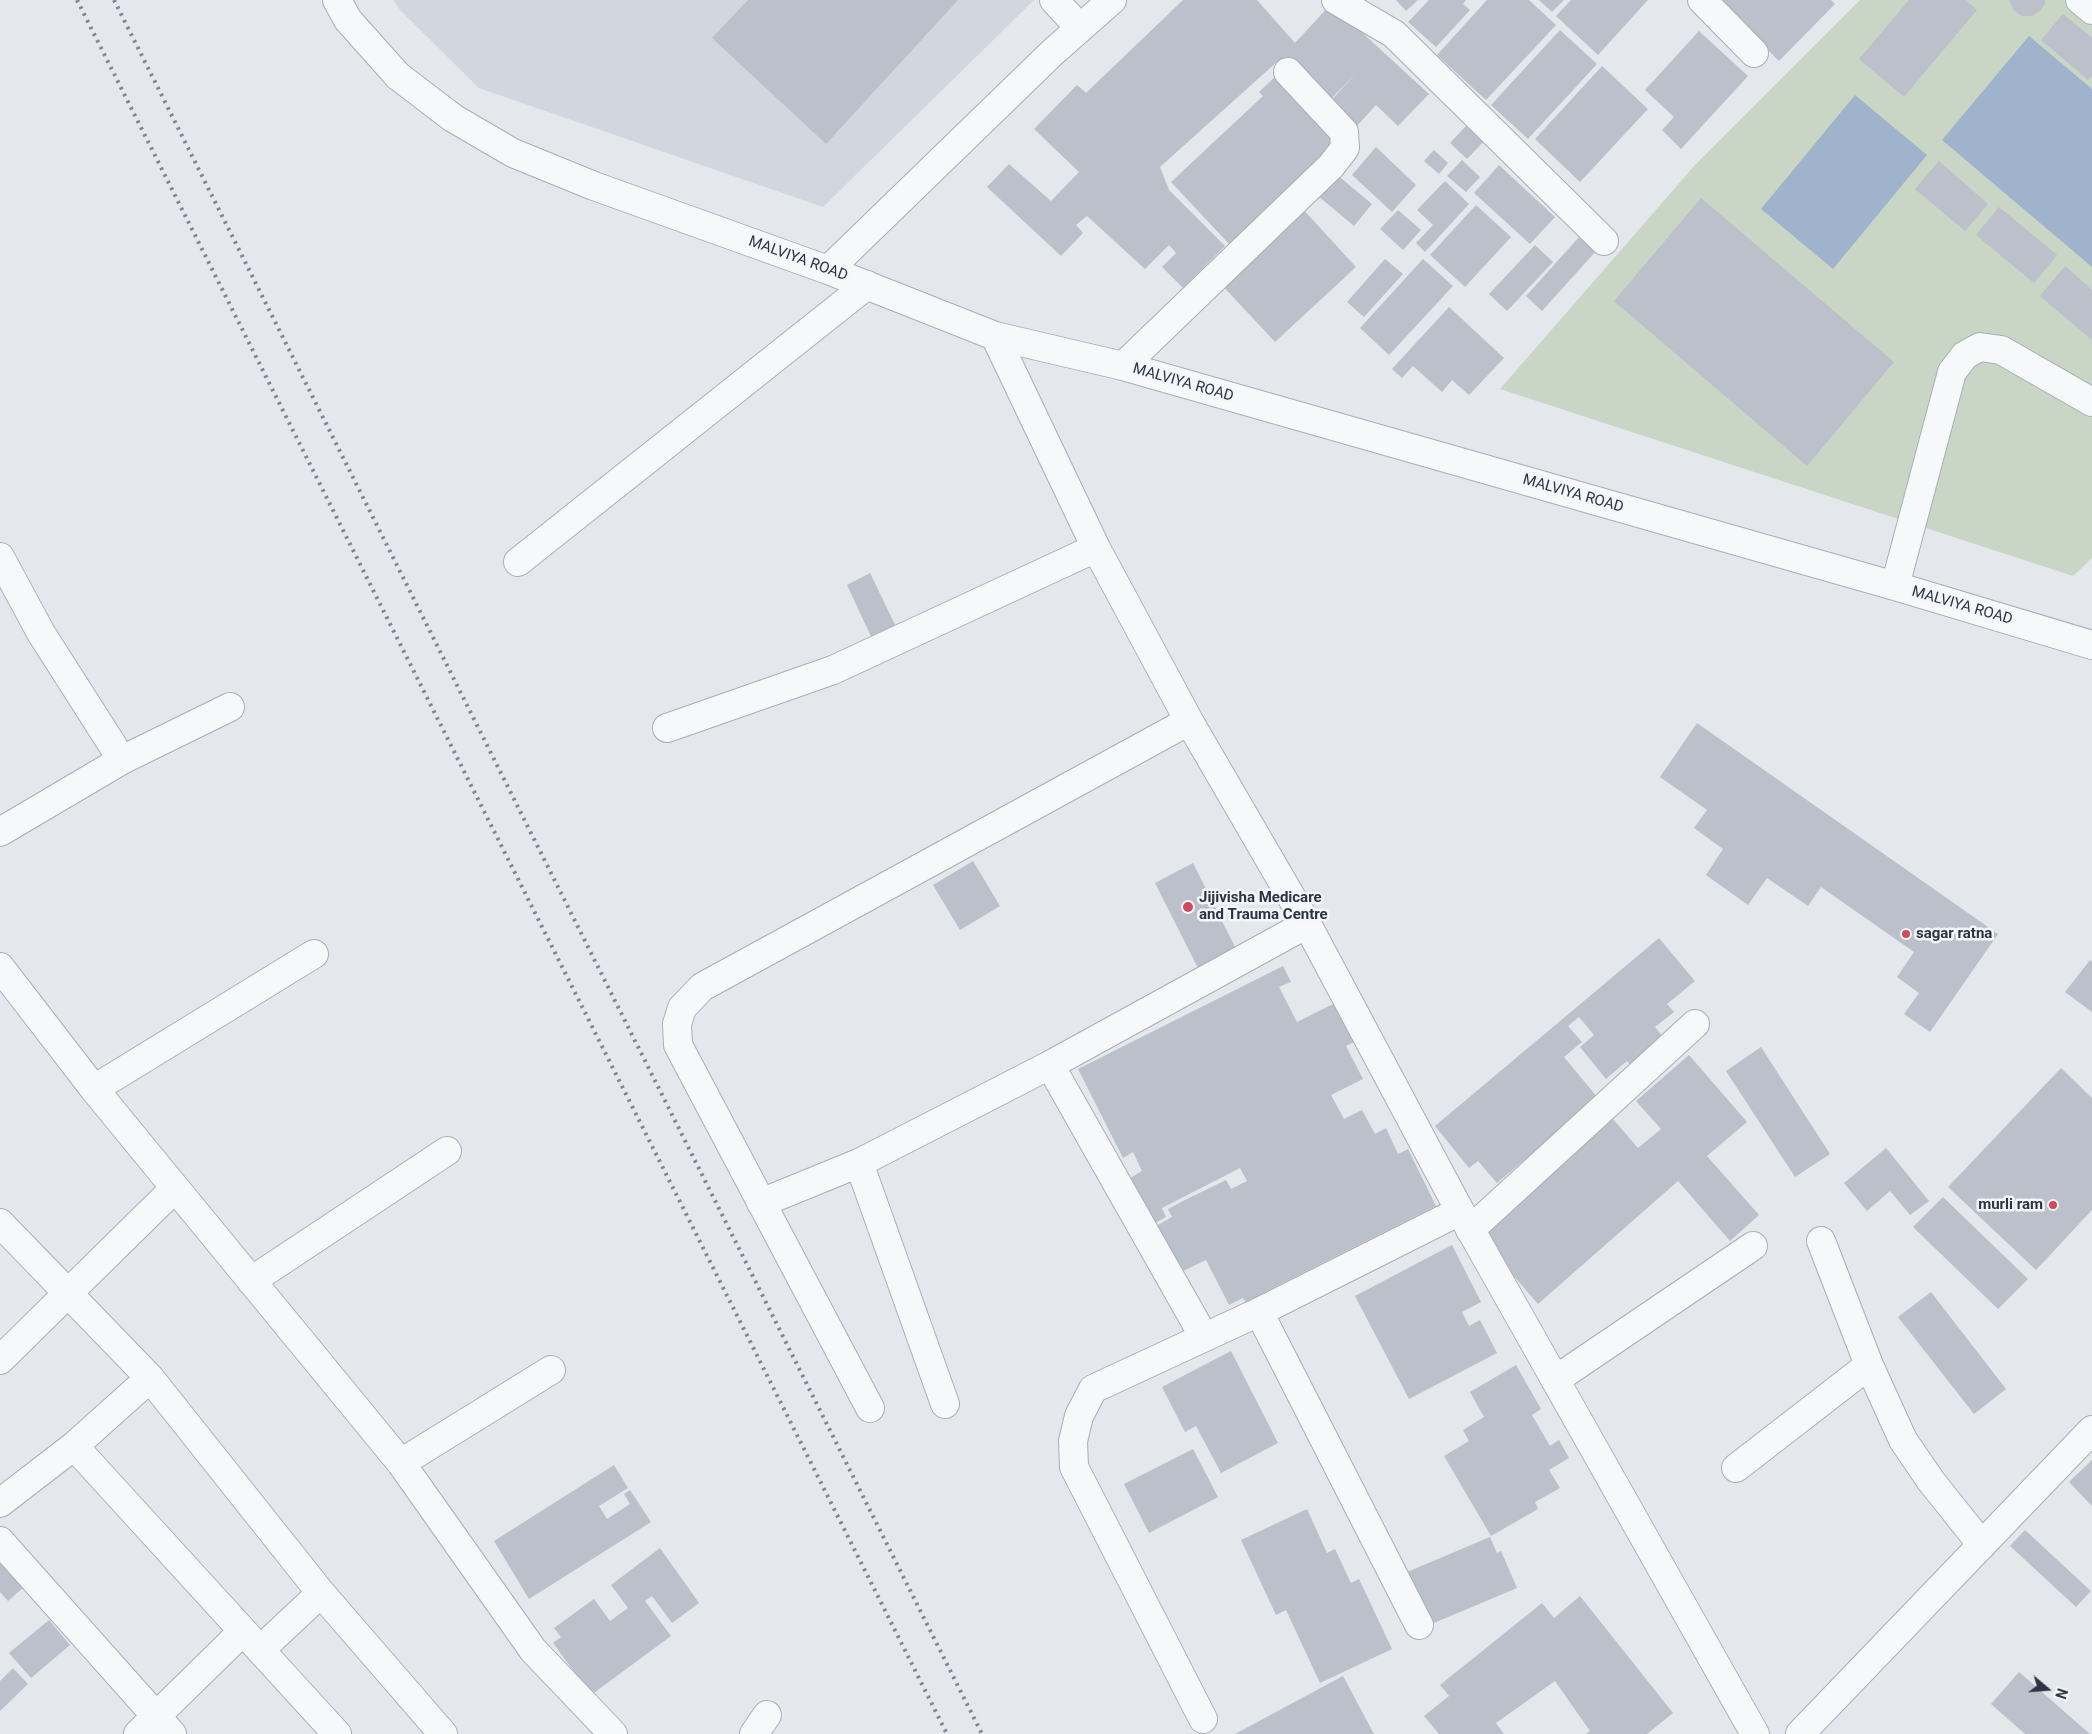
<!DOCTYPE html>
<style>
body{margin:0}
#map{position:relative;width:2092px;height:1734px;overflow:hidden;background:#e4e7ec;font-family:Roboto,sans-serif}
canvas{display:block}
.north{position:absolute;left:2022px;top:1664px;width:50px;height:50px;-webkit-text-stroke:4px #f4f6f9;paint-order:stroke;rotate:108deg;font-size:14px;font-weight:700;line-height:20px;text-align:center;color:#2b3445}
.north::after{content:'';display:block;margin:auto;width:18px;height:22px;background:#2b3445;clip-path:polygon(50% 0,100% 100%,50% 72%,0 100%)}
</style>
<div id="map">
<canvas width="2092" height="1734"></canvas>
<div class="north">N</div>
</div>
<script>
const c = document.querySelector('canvas').getContext('2d');
c.lineJoin = 'round';
function fillPath(path, color) { c.fillStyle = color; c.fill(path, 'evenodd'); }
const toPath = rows => new Path2D(rows.map(r => 'M' + r).join(''));
function trace(path, color, width, dash) { c.strokeStyle = color; c.lineWidth = width; c.lineCap = dash ? 'butt' : 'round'; c.setLineDash(dash || []); c.stroke(path); }
function write(font, color, halo, rows, align = 'center') {
  c.font = font + ' Roboto,sans-serif'; c.lineWidth = 5; c.setLineDash([]); c.textBaseline = 'middle'; c.strokeStyle = halo; c.fillStyle = color; for (const [text, x, y, turn = 0] of rows) {
    c.save(); c.translate(x, y); c.rotate((+turn || 0) * Math.PI / 180); c.textAlign = isNaN(turn) ? turn : align; if (halo) c.strokeText(text, 0, 0); c.fillText(text, 0, 0); c.restore();
  }
}
fillPath(toPath([
 [393,0,1034,0,823,207,479,88,400,10]
]), '#d2d6de');
fillPath(toPath([
 [1860,0,2092,0,2092,558,2073,576,1500,389,1695,165]
]), '#c9d6c5');
fillPath(toPath([
 [2029,36,2092,89,2092,267,1942,140],
 [1855,95,1927,155,1833,269,1761,209]
]), '#9fb4cc');
fillPath(toPath([
 [748,0,958,0,826,144,712,38],
 [1183,0,1257,0,1295,43,1331,4,1429,94,1398,126,1376,105,1354,129,1328,104,1357,72,1326,104,1279,60,1160,167,1169,190,1225,246,1183,288,1162,267,1176,253,1169,245,1145,269,1087,216,1076,225,1083,233,1061,256,987,187,1009,164,1051,201,1079,172,1034,129,1077,85,1086,93],
 [1396,0,1418,0,1406,11],
 [1429,0,1466,0,1463,4,1470,10,1436,47,1408,22],
 [1487,0,1529,0,1556,25,1486,100,1437,55],
 [1539,0,1564,0,1552,12],
 [1571,0,1648,0,1598,55,1556,16],
 [1718,0,1831,0,1835,4,1779,61],
 [1909,0,1966,0,1977,10,1904,97,1859,59],
 [2009,0,2045,0,2045,3,2040,11,2032,16,2022,16,2014,11],
 [2063,14,2092,38,2092,76,2088,80,2041,40],
 [1560,30,1597,64,1528,139,1491,105],
 [1699,31,1748,76,1681,149,1662,130,1674,117,1645,90],
 [1602,66,1648,109,1580,182,1535,139],
 [1278,74,1340,140,1230,245,1171,182,1263,96,1259,92],
 [1467,125,1484,141,1467,159,1450,143],
 [1376,147,1416,185,1392,212,1352,175],
 [1434,150,1448,163,1439,174,1424,161],
 [1462,160,1480,177,1466,192,1447,176],
 [1939,161,1988,204,1965,231,1915,189],
 [1499,165,1555,217,1530,244,1474,193],
 [1336,174,1372,204,1354,226,1318,196],
 [1445,181,1469,204,1425,252,1416,243,1433,225,1417,210],
 [1701,198,1894,362,1807,466,1614,301],
 [1476,205,1511,237,1465,287,1430,255],
 [1301,207,1356,267,1275,342,1220,283],
 [1999,207,2057,255,2034,283,1976,235],
 [1398,210,1421,230,1403,250,1380,229],
 [1580,236,1596,251,1542,311,1526,296],
 [1535,245,1553,262,1507,311,1489,294],
 [1385,259,1403,274,1364,317,1347,302],
 [1423,259,1453,286,1389,355,1360,328],
 [2065,266,2092,290,2092,340,2040,296],
 [1449,307,1504,358,1469,395,1452,380,1442,392,1413,366,1402,378,1392,369],
 [870,573,898,631,874,643,847,585],
 [1697,723,1998,934,1930,1032,1904,1014,1919,993,1897,977,1914,952,1821,887,1808,906,1767,878,1748,905,1706,875,1723,849,1694,828,1707,810,1660,777],
 [973,861,1000,906,960,930,933,885],
 [1193,863,1240,957,1202,976,1155,883],
 [1659,938,1695,981,1667,1004,1674,1012,1655,1027,1664,1038,1631,1066,1627,1061,1606,1079,1580,1047,1594,1035,1579,1017,1568,1026,1582,1042,1564,1057,1598,1098,1497,1183,1478,1161,1469,1168,1435,1126],
 [2090,960,2092,962,2092,1012,2065,992],
 [1283,966,1291,982,1279,987,1297,1022,1337,1002,1357,1040,1346,1046,1363,1079,1331,1095,1344,1119,1362,1110,1375,1134,1386,1128,1398,1154,1408,1149,1436,1206,1265,1292,1268,1298,1248,1307,1243,1298,1229,1305,1206,1260,1183,1271,1179,1262,1168,1268,1149,1230,1172,1217,1168,1209,1183,1201,1226,1180,1231,1189,1247,1181,1240,1168,1162,1208,1166,1217,1149,1226,1127,1180,1142,1171,1133,1152,1123,1158,1078,1069],
 [1761,1047,1830,1154,1795,1177,1726,1071],
 [1689,1055,1747,1122,1707,1156,1759,1215,1730,1241,1678,1181,1538,1304,1478,1235,1612,1118,1638,1148,1661,1129,1636,1101],
 [2061,1068,2092,1098,2092,1210,2036,1270,1948,1187],
 [1886,1148,1929,1201,1910,1215,1890,1191,1867,1211,1844,1183],
 [1943,1197,2028,1279,1998,1309,1913,1227],
 [1452,1245,1481,1302,1462,1312,1469,1326,1480,1320,1497,1353,1409,1399,1355,1296],
 [1931,1292,2006,1389,1974,1414,1898,1317],
 [1231,1351,1278,1443,1221,1473,1196,1426,1185,1432,1162,1387],
 [1516,1365,1541,1409,1532,1415,1550,1446,1559,1440,1569,1458,1549,1470,1560,1488,1535,1502,1538,1509,1491,1536,1444,1456,1469,1441,1463,1430,1484,1417,1470,1392],
 [1193,1449,1218,1497,1149,1533,1124,1484],
 [2092,1460,2092,1506,2069,1482],
 [614,1465,628,1488,599,1506,607,1519,630,1504,624,1494,630,1490,651,1522,529,1599,494,1541],
 [1307,1509,1327,1553,1335,1549,1351,1583,1359,1579,1392,1649,1320,1683,1286,1610,1276,1615,1241,1540],
 [2025,1530,2091,1591,2076,1607,2010,1546],
 [1490,1537,1497,1553,1501,1551,1517,1588,1422,1628,1400,1575],
 [660,1548,699,1603,672,1623,652,1596,645,1601,671,1636,591,1695,553,1643,561,1637,554,1628,594,1599,610,1621,628,1608,611,1585],
 [0,1553,27,1584,8,1601,0,1592],
 [1580,1596,1673,1713,1647,1734,1586,1734,1590,1731,1555,1681,1496,1723,1504,1734,1439,1734,1424,1716,1449,1696,1440,1685,1542,1603,1554,1618],
 [49,1620,70,1645,31,1678,9,1653],
 [13,1668,28,1684,0,1711,0,1681],
 [2019,1672,2090,1734,2025,1734,1991,1704],
 [1343,1676,1374,1734,1235,1734]
]), '#bbc0ca');
const minor = toPath([
 [337,0,348,20,398,76,453,118,513,153,594,186,828,270,995,336,1123,366,1895,586,2092,645],
 [1054,0,1080,28],
 [1336,0,1394,34,1604,241],
 [1702,0,1754,53],
 [2080,0,2092,10],
 [828,270,1053,52,1112,0],
 [995,336,1096,548,1189,721,1307,924,1460,1211,1755,1734],
 [1123,366,1331,166,1345,148,1344,132,1288,72],
 [0,557,41,633,122,760],
 [518,562,867,285],
 [1895,586,1952,372,1965,355,1980,347,2001,350,2092,402],
 [667,728,833,670,1096,548],
 [0,832,122,760,230,707],
 [0,967,94,1089,401,1463,533,1650,613,1734],
 [1050,1065,1204,1337],
 [94,1089,314,954],
 [859,1163,945,1404],
 [761,1203,859,1163,1050,1065,1307,924],
 [0,1223,150,1378,321,1593,443,1734],
 [1470,1230,1695,1024],
 [1821,1241,1869,1365,1903,1440,1931,1481,1982,1545],
 [251,1281,447,1151],
 [1259,1312,1419,1625],
 [0,1360,175,1188],
 [1555,1380,1753,1246],
 [870,1408,678,1045,677,1024,682,1008,702,987,1189,721],
 [74,1446,337,1734],
 [401,1463,551,1370],
 [1736,1468,1869,1365],
 [0,1503,74,1446,150,1378],
 [0,1541,172,1734],
 [260,1650,321,1593],
 [1203,1719,1074,1467,1073,1441,1079,1416,1093,1389,1259,1312,1460,1211],
 [138,1734,243,1631],
 [754,1734,767,1715],
 [1800,1734,2092,1430]
]);
trace(minor, '#a9aeb7', 30);
trace(minor, '#f7f8fa', 28);
trace(toPath([
 [77,0,947,1734],
 [114,0,982,1734]
]), '#7d8696', 4, [2.5, 5]);
for (const [x, y, r, color] of [
 [1188,907,6,"#d1495b"],
 [1906,934,5,"#d1495b"],
 [2053,1205,5,"#d1495b"]
]) { const dot = new Path2D(); dot.arc(x, y, r, 0, 2 * Math.PI); c.fillStyle = color; c.fill(dot); trace(dot, '#f4f6f9', 2); }
write('15px', '#2b3445', '#f4f6f9', [
 ["MALVIYA ROAD",798,259,20],
 ["MALVIYA ROAD",1183,383,16],
 ["MALVIYA ROAD",1573,494,16],
 ["MALVIYA ROAD",1962,606,16]
]);
write('bold 15px', '#2b3445', '#f4f6f9', [
 ["Jijivisha Medicare",1199,898],
 ["and Trauma Centre",1199,915],
 ["sagar ratna",1916,934],
 ["murli ram",2043,1205,"right"]
], 'left');
</script>
